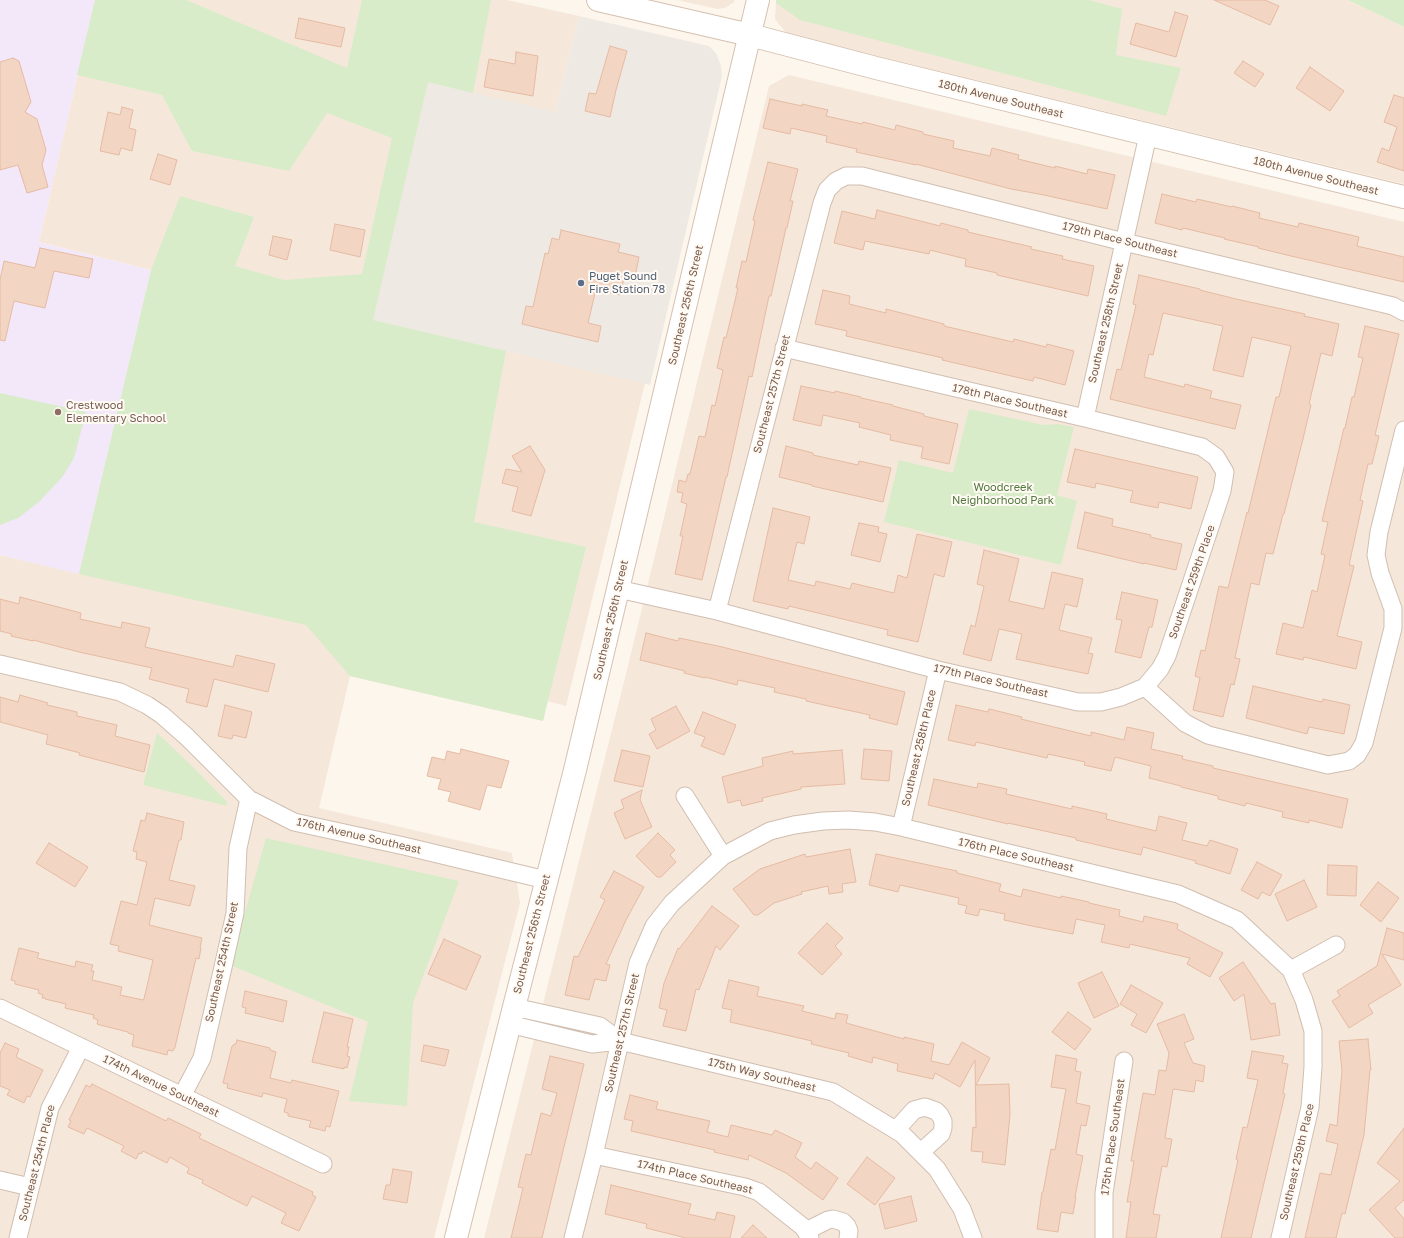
<!DOCTYPE html>
<style>
body{margin:0}
canvas{display:block;background:#fdf6ec}
</style>
<canvas width="1404" height="1238"></canvas>
<script>
const c = document.querySelector('canvas').getContext('2d');
c.lineJoin = 'round';
function fillPath(path, color) { c.fillStyle = color; c.fill(path, 'evenodd'); }
const toPath = rows => new Path2D(rows.map(r => 'M' + r).join(''));
function trace(path, color, width, dash) { c.strokeStyle = color; c.lineWidth = width; c.lineCap = dash ? 'butt' : 'round'; c.setLineDash(dash || []); c.stroke(path); }
function write(font, color, halo, rows, align = 'center') {
  c.font = font + ' "Golos Text",sans-serif'; c.lineWidth = 4; c.setLineDash([]); c.textBaseline = 'middle'; c.strokeStyle = halo; c.fillStyle = color; for (const [text, x, y, turn = 0] of rows) {
    c.save(); c.translate(x, y); c.rotate((+turn || 0) * Math.PI / 180); c.textAlign = isNaN(turn) ? turn : align; if (halo) c.strokeText(text, 0, 0); c.fillText(text, 0, 0); c.restore();
  }
}
fillPath(toPath([
 [95,0,507,0,579,16,555,112,373,320,645,383,566,706,547,701,543,721,350,676,319,808,512,853,520,903,434,1238,0,1238,0,555,79,573,151,270,39,242],
 [677,0,734,0,734,2,725,8,717,9],
 [776,0,1348,0,1404,27,1404,184,787,34,775,19],
 [789,75,1404,222,1404,1238,484,1238,625,678,769,86]
]), '#f5e8da');
fillPath(toPath([
 [579,16,709,46,716,53,721,66,722,76,650,385,373,320,428,82,555,112]
]), '#efe9e4');
fillPath(toPath([
 [0,0,95,0,39,242,151,270,79,574,0,555]
]), '#f3e8fa');
fillPath(toPath([
 [95,0,186,0,347,68,362,0,491,0,473,93,428,82,373,320,506,351,474,522,586,547,543,721,350,676,306,625,79,574,151,270,180,196,254,217,235,266,284,280,362,274,392,138,327,113,289,171,192,151,162,95,77,75],
 [776,0,1089,0,1122,9,1116,55,1181,68,1166,116,800,20,776,3],
 [1348,0,1404,0,1404,27],
 [0,393,86,412,74,458,63,476,40,501,18,518,0,525],
 [969,409,1044,425,1057,424,1074,427,1057,495,1077,501,1061,565,884,522,899,460,953,473],
 [157,733,191,765,227,802,227,806,143,785],
 [266,838,459,881,413,1003,407,1106,349,1101,368,1022,230,965]
]), '#d8ecc9');
const building = toPath([
 [1214,0,1265,0,1279,6,1270,25,1214,0],
 [1175,12,1188,16,1176,57,1130,44,1136,23,1169,32,1175,12],
 [299,18,345,28,341,47,295,38,299,18],
 [610,46,627,51,616,90,610,117,585,111,589,93,596,94,610,46],
 [516,52,538,56,533,96,484,87,489,59,515,64,516,52],
 [13,58,19,61,31,102,25,112,37,119,46,150,42,165,48,187,27,193,18,165,0,170,0,62,13,58],
 [1243,61,1264,74,1255,87,1234,73,1243,61],
 [1310,67,1344,91,1330,111,1296,88,1310,67],
 [1394,95,1404,98,1404,171,1377,162,1382,148,1389,151,1397,127,1384,122,1394,95],
 [770,99,802,106,802,104,828,110,826,116,862,124,863,122,895,130,896,125,923,132,923,134,954,141,953,148,990,156,992,148,1019,155,1018,159,1055,168,1055,166,1087,174,1088,169,1115,175,1107,209,1044,195,1011,189,916,164,916,165,856,152,857,149,826,142,827,136,791,128,790,134,763,128,770,99],
 [122,107,133,110,129,128,136,130,132,151,121,148,119,155,100,151,108,112,120,115,122,107],
 [158,154,177,160,170,185,150,179,158,154],
 [768,162,798,169,790,201,793,201,787,228,786,228,771,296,769,296,752,377,749,376,727,477,726,477,702,580,675,574,683,536,680,536,687,504,681,502,683,493,677,492,679,480,686,482,688,474,690,474,699,436,705,437,712,405,715,406,723,370,717,368,724,337,726,338,738,288,736,288,742,261,746,262,755,221,753,220,768,162],
 [1162,194,1196,202,1197,199,1232,207,1232,206,1260,213,1259,218,1298,227,1299,223,1359,237,1357,246,1404,257,1404,282,1291,256,1258,248,1259,247,1224,239,1225,238,1183,228,1182,230,1155,223,1162,194],
 [877,210,940,226,941,223,968,230,968,232,1032,247,1031,249,1063,256,1062,259,1094,266,1088,296,997,275,997,273,965,266,966,259,930,250,929,254,865,241,863,250,834,243,842,211,875,219,877,210],
 [335,224,365,230,360,257,330,250,335,224],
 [561,230,620,244,618,252,639,257,635,277,625,274,620,295,596,289,588,323,601,326,598,342,522,324,526,306,533,307,545,253,548,254,552,238,559,240,561,230],
 [273,236,292,240,287,260,269,255,273,236],
 [40,248,93,259,89,278,54,271,45,308,14,301,5,341,0,340,0,280,4,261,35,268,40,248],
 [1139,275,1200,289,1200,290,1236,299,1305,314,1304,316,1339,324,1332,356,1321,353,1309,404,1311,405,1303,439,1284,514,1283,514,1273,554,1266,553,1259,585,1251,583,1235,658,1240,659,1234,685,1231,684,1223,717,1193,710,1200,678,1195,676,1201,650,1205,651,1219,586,1228,588,1247,512,1248,513,1276,397,1279,397,1291,346,1252,337,1243,377,1213,370,1223,326,1163,313,1153,355,1149,354,1144,377,1184,387,1185,384,1212,391,1210,398,1241,405,1235,429,1110,399,1117,369,1121,370,1136,305,1133,304,1139,275],
 [823,290,850,296,849,304,886,313,886,309,944,324,944,326,1013,342,1014,339,1046,347,1047,344,1074,351,1065,385,1034,377,1033,381,942,360,943,358,846,336,847,331,815,324,823,290],
 [1365,326,1399,334,1375,435,1379,436,1372,464,1368,464,1360,500,1363,501,1349,565,1354,566,1337,636,1362,642,1356,669,1304,657,1303,660,1276,654,1283,623,1303,628,1312,590,1317,592,1325,555,1321,554,1328,522,1322,521,1344,428,1345,428,1352,397,1354,397,1363,358,1358,357,1365,326],
 [801,386,835,393,835,391,861,397,861,398,893,405,893,406,924,414,924,416,958,424,949,464,921,458,923,447,890,440,891,435,859,427,860,423,823,415,821,426,793,420,801,386],
 [530,446,545,470,531,516,512,511,518,487,502,483,506,469,522,472,512,456,530,446],
 [786,446,813,453,813,455,858,465,859,461,891,468,883,502,812,486,812,485,779,477,786,446],
 [1075,449,1198,477,1191,509,1159,502,1158,508,1130,502,1133,491,1096,483,1095,488,1067,482,1075,449],
 [773,508,810,517,804,544,797,542,788,580,815,586,816,581,850,589,852,583,894,593,898,575,907,578,917,534,952,542,944,577,934,574,918,642,887,635,888,630,789,606,788,609,753,601,773,508],
 [1085,512,1113,519,1112,526,1151,535,1150,537,1182,544,1176,570,1144,563,1144,564,1077,548,1085,512],
 [859,523,879,527,878,532,887,534,880,562,851,555,859,523],
 [984,550,1019,559,1009,601,1044,609,1052,572,1083,579,1077,607,1065,604,1059,630,1092,638,1088,653,1093,654,1088,674,1016,659,1022,634,999,629,991,661,963,654,971,625,975,627,984,586,977,584,984,550],
 [1122,592,1158,600,1152,627,1149,627,1141,658,1115,652,1122,620,1116,619,1122,592],
 [20,597,81,613,80,619,121,628,122,622,150,628,145,647,233,667,236,655,275,664,268,692,214,679,207,707,186,702,189,689,149,679,152,668,79,652,33,640,33,641,11,636,12,634,0,631,0,599,19,604,20,597],
 [646,633,678,641,679,638,718,646,905,692,897,725,869,718,870,715,806,701,806,699,774,692,775,688,738,680,737,685,705,677,705,678,684,673,685,671,640,660,646,633],
 [1253,686,1322,702,1323,699,1350,705,1344,734,1309,727,1307,734,1246,718,1253,686],
 [20,695,48,703,47,705,77,712,77,716,117,725,115,736,150,745,144,772,79,755,80,753,46,744,48,735,0,722,0,697,18,702,20,695],
 [225,705,252,712,246,738,233,735,232,739,218,736,225,705],
 [956,705,988,712,989,709,1022,717,1021,719,1091,736,1091,732,1124,740,1127,727,1154,733,1151,749,1183,756,1182,759,1213,766,1213,768,1348,799,1342,828,1309,820,1309,823,1282,817,1283,812,1246,803,1245,806,1218,799,1218,796,1181,787,1181,786,1149,778,1151,766,1115,757,1111,771,1084,765,1085,762,1048,754,1047,758,976,742,975,746,948,740,956,705],
 [676,706,690,731,657,749,649,734,656,730,651,719,676,706],
 [703,712,736,725,724,755,701,746,705,737,694,733,703,712],
 [461,749,509,761,501,788,487,785,480,810,448,801,451,792,438,789,441,779,427,776,432,757,445,760,447,751,460,754,461,749],
 [864,749,892,751,889,781,861,779,864,749],
 [622,750,650,756,643,787,614,781,622,750],
 [842,750,845,784,801,787,801,789,762,798,763,801,742,806,740,800,728,803,722,777,763,766,762,758,793,751,793,754,842,750],
 [934,779,977,788,978,783,1007,789,1006,794,1072,809,1072,806,1107,814,1106,819,1156,831,1159,816,1187,823,1182,840,1207,846,1210,840,1238,849,1230,874,1195,863,1196,861,1143,847,1141,855,1076,840,1076,838,1008,823,1008,824,928,805,934,779],
 [642,790,640,800,652,827,625,839,614,813,624,808,621,800,642,790],
 [147,813,184,822,181,840,179,840,169,880,195,886,190,906,155,898,149,925,202,938,200,948,201,948,199,959,196,958,175,1047,173,1051,168,1050,167,1055,132,1046,134,1035,128,1033,128,1032,100,1025,97,1024,98,1020,93,1018,94,1015,65,1008,66,1004,45,999,45,998,42,998,43,995,38,993,39,990,15,984,15,981,11,980,19,948,39,953,37,958,75,967,76,961,93,965,91,971,94,971,92,980,122,987,120,995,143,1000,144,999,153,960,118,951,119,946,110,944,121,901,137,905,147,862,136,859,137,852,133,851,141,820,145,821,147,813],
 [658,833,675,850,670,855,676,862,661,877,657,877,636,856,658,833],
 [49,843,88,867,75,887,36,863,49,843],
 [850,849,856,882,842,884,843,892,829,894,828,886,801,892,802,894,774,903,758,915,754,915,733,889,760,869,805,854,806,857,850,849],
 [876,854,957,871,957,873,1001,884,999,891,1021,897,1023,889,1061,898,1061,896,1089,902,1089,903,1120,910,1119,916,1143,922,1144,916,1178,924,1177,929,1223,953,1210,977,1187,964,1190,958,1130,944,1129,948,1101,942,1105,925,1076,919,1073,934,1037,927,1004,920,1005,914,980,909,978,916,965,913,967,906,958,904,959,898,900,885,898,892,869,885,876,854],
 [1257,862,1282,875,1270,896,1262,892,1258,899,1241,890,1257,862],
 [1328,865,1357,866,1356,896,1327,895,1328,865],
 [614,871,644,887,626,920,606,964,610,965,606,981,595,979,589,1000,565,995,574,956,578,957,605,900,600,897,614,871],
 [1304,880,1317,907,1287,921,1275,894,1304,880],
 [1378,882,1399,898,1381,922,1360,905,1378,882],
 [712,906,739,926,720,950,716,946,699,990,696,989,686,1031,663,1026,667,1010,659,1008,664,983,678,948,679,949,712,906],
 [827,923,843,938,835,946,842,954,822,975,798,953,827,923],
 [1387,928,1404,933,1404,960,1382,954,1401,985,1368,1005,1373,1013,1349,1028,1332,1001,1340,996,1337,991,1377,966,1387,928],
 [444,939,481,956,466,990,428,974,444,939],
 [1243,962,1271,1004,1275,1003,1280,1035,1251,1040,1244,994,1234,1001,1219,978,1243,962],
 [1102,972,1119,1006,1094,1018,1078,983,1102,972],
 [729,980,759,987,757,996,804,1006,802,1011,835,1019,836,1013,848,1015,846,1023,904,1039,904,1037,934,1044,931,1061,949,1065,962,1042,990,1058,976,1085,1009,1084,1010,1115,1005,1165,982,1162,983,1152,971,1151,973,1127,976,1128,975,1060,960,1087,935,1073,933,1079,897,1071,898,1064,873,1057,872,1063,848,1056,849,1053,811,1044,812,1041,730,1022,732,1010,722,1008,729,980],
 [1131,985,1163,1003,1146,1033,1131,1025,1137,1014,1120,1004,1131,985],
 [245,991,287,1001,283,1022,245,1013,246,1008,242,1007,245,991],
 [324,1012,353,1019,347,1047,349,1047,347,1056,350,1057,347,1068,344,1067,344,1069,312,1062,324,1012],
 [1068,1012,1091,1029,1075,1050,1052,1032,1068,1012],
 [1184,1014,1194,1039,1184,1043,1193,1063,1205,1066,1203,1082,1196,1080,1194,1092,1173,1089,1165,1138,1172,1139,1167,1167,1162,1166,1153,1214,1160,1215,1156,1238,1126,1238,1131,1202,1127,1202,1134,1161,1131,1161,1143,1093,1155,1095,1159,1070,1166,1071,1169,1053,1157,1024,1184,1014],
 [1368,1039,1371,1070,1370,1070,1364,1135,1345,1214,1342,1213,1336,1238,1305,1238,1320,1173,1331,1175,1338,1144,1326,1141,1330,1124,1337,1126,1342,1071,1339,1041,1368,1039],
 [237,1040,270,1048,270,1050,276,1052,270,1078,291,1083,292,1080,339,1091,330,1127,326,1126,325,1131,309,1127,311,1121,288,1116,288,1113,284,1112,287,1099,263,1093,262,1097,227,1088,228,1084,223,1083,232,1046,233,1046,234,1044,236,1044,237,1040],
 [5,1043,19,1049,16,1057,43,1070,30,1097,27,1096,24,1103,7,1095,10,1090,0,1086,0,1053,5,1043],
 [424,1045,449,1050,445,1066,421,1061,424,1045],
 [1252,1051,1284,1056,1282,1063,1288,1064,1283,1093,1285,1094,1251,1238,1221,1238,1238,1160,1236,1159,1243,1127,1247,1128,1258,1080,1247,1078,1252,1051],
 [1056,1055,1077,1059,1075,1071,1081,1072,1076,1103,1090,1106,1086,1126,1081,1125,1076,1154,1083,1156,1075,1197,1076,1197,1073,1214,1061,1212,1058,1232,1037,1229,1042,1192,1043,1192,1051,1149,1055,1150,1066,1089,1051,1087,1056,1055],
 [550,1056,584,1064,542,1238,511,1238,523,1188,518,1187,526,1154,531,1155,541,1113,551,1116,557,1093,542,1089,550,1056],
 [92,1084,166,1121,168,1118,201,1134,199,1138,313,1192,312,1195,316,1197,299,1231,281,1223,286,1213,252,1196,247,1206,229,1197,202,1183,203,1180,187,1173,189,1168,170,1157,167,1163,143,1151,141,1154,139,1153,136,1159,121,1151,124,1146,87,1128,84,1134,68,1127,71,1121,69,1120,86,1085,90,1087,92,1084],
 [630,1095,658,1102,656,1109,710,1121,707,1132,728,1137,731,1125,772,1135,775,1130,802,1143,795,1157,811,1169,816,1162,838,1178,823,1200,786,1173,749,1155,748,1160,714,1152,715,1150,631,1131,633,1121,624,1119,630,1095],
 [1404,1128,1404,1200,1395,1208,1404,1219,1404,1238,1395,1238,1369,1210,1400,1181,1377,1163,1404,1128],
 [867,1157,895,1178,875,1205,847,1184,867,1157],
 [393,1169,412,1172,407,1203,383,1199,386,1185,390,1185,393,1169],
 [611,1185,691,1204,688,1214,715,1220,717,1212,735,1216,730,1238,686,1238,646,1228,647,1224,605,1214,611,1185],
 [911,1196,917,1221,885,1229,879,1204,911,1196],
 [753,1225,767,1238,741,1238,753,1225]
]);
fillPath(building, '#f3d5c3');
trace(building, '#e6bba3', 1);
const street = toPath([
 [784,348,1085,418,1202,447,1216,457,1225,472,1222,491,1167,656,1160,669,1145,687],
 [1085,418,1148,135],
 [618,589,717,611,938,670,1078,702,1101,702,1121,697,1145,687,1185,723,1208,735,1328,765,1349,761,1357,755,1364,743,1393,628,1393,609,1380,573,1376,555,1379,532,1404,430],
 [717,611,822,203,827,190,836,181,846,176,862,176,1124,242,1393,306,1404,312],
 [0,664,120,692,147,705,162,715,187,737,249,799,294,822,404,846,546,880],
 [685,796,723,856],
 [901,827,938,670],
 [1291,970,1336,945],
 [0,1008,323,1164],
 [509,1024,592,1044,620,1041,600,1026,514,1007],
 [620,1041,833,1092,902,1134,937,1169,962,1209,973,1238],
 [182,1096,202,1058,224,963,235,913,238,848,249,799],
 [896,1130,914,1110,925,1107,936,1111,940,1115,943,1121,943,1128,941,1134,921,1152],
 [594,1155,745,1187,759,1192,803,1227,810,1238],
 [0,1180,30,1187],
 [806,1231,828,1220,833,1219,843,1222,847,1226,849,1231,848,1238],
 [18,1238,50,1108,81,1047],
 [573,1238,594,1155,638,963,654,926,672,903,723,856,770,831,794,825,823,821,848,820,875,822,901,827,1178,894,1237,920,1291,970,1304,1000,1313,1031,1313,1067,1310,1107,1280,1238],
 [1104,1238,1104,1193,1124,1061]
]);
const secondary = toPath([
 [598,0,750,35,876,68,1404,197],
 [456,1238,514,1007,575,770,758,0]
]);
trace(street, '#d1beb0', 19);
trace(secondary, '#d6c0b0', 24);
trace(street, '#fff', 17);
trace(secondary, '#fff', 22);
for (const [x, y, r, color] of [
 [581,283,4,"#5c6f8a"],
 [58,412,4,"#8d6e63"]
]) { const dot = new Path2D(); dot.arc(x, y, r, 0, 2 * Math.PI); c.fillStyle = color; c.fill(dot); trace(dot, '#fffaf3', 1.5); }
write('11px', '#7a5c4d', '#fffaf3', [
 ["180th Avenue Southeast",1001,99,14],
 ["180th Avenue Southeast",1316,176,14],
 ["179th Place Southeast",1120,240,14],
 ["Southeast 256th Street",686,305,-77],
 ["Southeast 258th Street",1106,323,-77],
 ["Southeast 257th Street",772,394,-76],
 ["178th Place Southeast",1010,401,13],
 ["Southeast 259th Place",1192,582,-71],
 ["Southeast 256th Street",611,620,-77],
 ["177th Place Southeast",991,681,13],
 ["Southeast 258th Place",919,748,-77],
 ["176th Avenue Southeast",359,836,13],
 ["176th Place Southeast",1016,855,13],
 ["Southeast 256th Street",532,934,-76],
 ["Southeast 254th Street",222,962,-78],
 ["Southeast 257th Street",622,1033,-77],
 ["175th Way Southeast",762,1075,14],
 ["174th Avenue Southeast",161,1086,26],
 ["175th Place Southeast",1113,1137,-82],
 ["Southeast 259th Place",1297,1162,-77],
 ["Southeast 254th Place",37,1163,-76],
 ["174th Place Southeast",695,1177,13]
]);
write('11px', '#4e5e75', '#fffaf3', [
 ["Puget Sound",589,277],
 ["Fire Station 78",589,290]
], 'left');
write('11px', '#785e54', '#fffaf3', [
 ["Crestwood",66,406],
 ["Elementary School",66,419]
], 'left');
write('11px', '#537a41', '#fffaf3', [
 ["Woodcreek",1003,488],
 ["Neighborhood Park",1003,501]
]);
</script>
